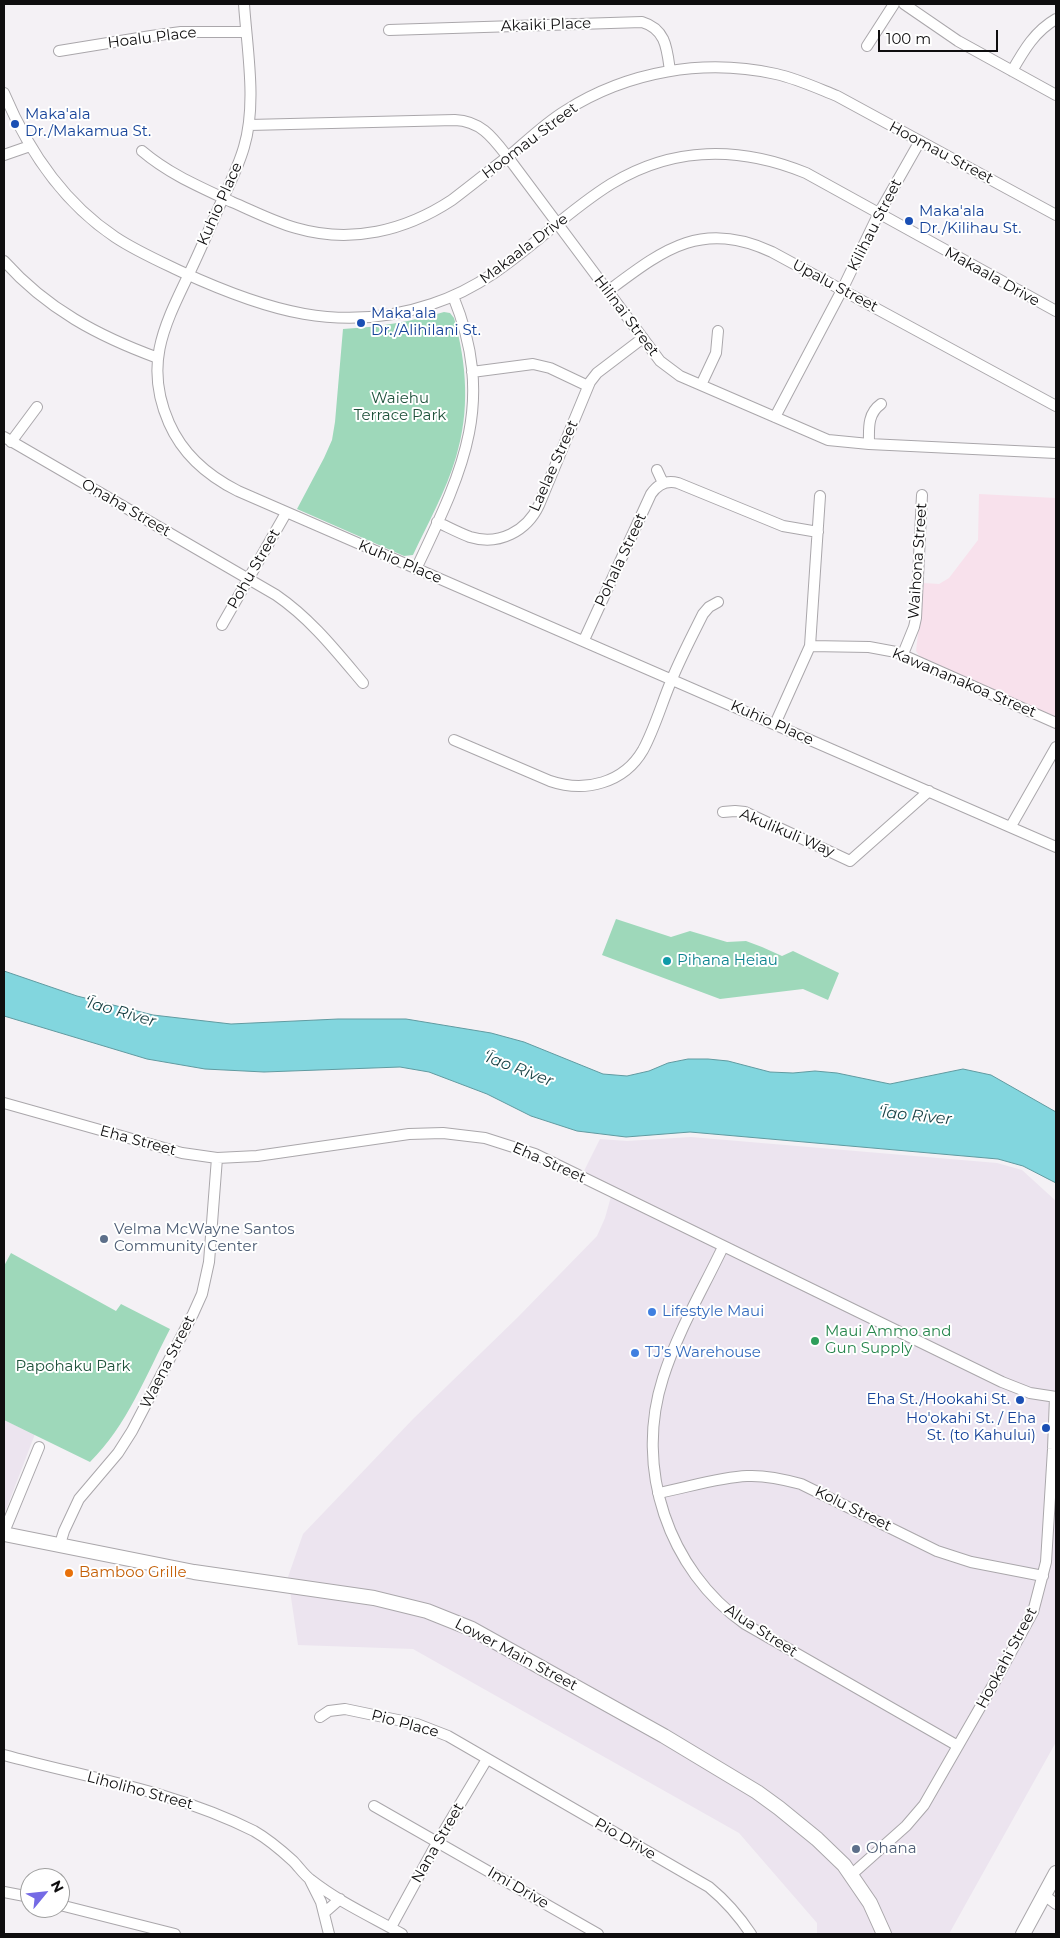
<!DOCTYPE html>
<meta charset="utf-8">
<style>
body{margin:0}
#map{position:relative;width:1060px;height:1938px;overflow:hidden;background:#f4f1f5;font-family:Montserrat,sans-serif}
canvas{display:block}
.frame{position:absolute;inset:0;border:5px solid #0f0e0f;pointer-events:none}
.north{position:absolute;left:20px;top:1868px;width:50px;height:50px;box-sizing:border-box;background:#fff;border:1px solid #9f9f9f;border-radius:50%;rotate:62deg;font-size:14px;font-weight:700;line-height:20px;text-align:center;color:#0f0e0f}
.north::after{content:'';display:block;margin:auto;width:18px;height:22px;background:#746ae5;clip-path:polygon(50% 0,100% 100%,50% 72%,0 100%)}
.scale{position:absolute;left:878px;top:30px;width:120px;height:22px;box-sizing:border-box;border:2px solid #0f0e0f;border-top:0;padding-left:6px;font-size:15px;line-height:18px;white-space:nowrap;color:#0f0e0f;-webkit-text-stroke:4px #fff;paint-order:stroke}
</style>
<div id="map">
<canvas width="1060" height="1938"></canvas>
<div class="frame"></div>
<div class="north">N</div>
<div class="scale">100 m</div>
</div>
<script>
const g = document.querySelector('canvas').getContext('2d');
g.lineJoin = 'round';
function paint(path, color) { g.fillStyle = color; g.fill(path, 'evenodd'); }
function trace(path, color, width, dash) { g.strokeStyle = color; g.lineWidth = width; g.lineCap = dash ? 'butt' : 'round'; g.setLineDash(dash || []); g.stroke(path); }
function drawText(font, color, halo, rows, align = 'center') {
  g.font = font + ' Montserrat,sans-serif'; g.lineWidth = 4; g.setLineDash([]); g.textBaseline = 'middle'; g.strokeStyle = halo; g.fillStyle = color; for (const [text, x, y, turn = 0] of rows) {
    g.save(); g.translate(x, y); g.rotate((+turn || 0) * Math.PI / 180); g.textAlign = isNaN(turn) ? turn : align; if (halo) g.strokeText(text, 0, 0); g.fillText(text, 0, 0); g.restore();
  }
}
const built = new Path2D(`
 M 691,1137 L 997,1163 L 1022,1170 L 1056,1201 L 1056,1742 L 949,1934 L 817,1934 L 817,1923 L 739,1833 L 413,1649 L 298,1645 L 288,1577 L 303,1534 L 413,1419 L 518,1317 L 597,1236 L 605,1218 L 612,1193 L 581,1177 L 600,1139 L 627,1141 Z
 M 4,1420 L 35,1434 L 4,1515 Z`);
const education = new Path2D(`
 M 979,494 L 1056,498 L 1056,717 L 920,657 L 916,651 L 924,583 L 939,584 L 949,578 L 978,540 Z`);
const green = new Path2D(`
 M 444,312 L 450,313 L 454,318 C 467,364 470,411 456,457 C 446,491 428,523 413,555 L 404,556 L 297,509 L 324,458 L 332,440 L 335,422 L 343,329 C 378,327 410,322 444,312 Z
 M 616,919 L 671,937 L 690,931 L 727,942 L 746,941 L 762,947 L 782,956 L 793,951 L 839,973 L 828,1000 L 803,989 L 720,999 L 602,955 Z
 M 11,1253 L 116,1311 L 121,1304 L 170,1329 C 146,1375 127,1426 90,1462 L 4,1420 L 4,1266 Z`);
const water = new Path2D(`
 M 4,971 L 77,996 L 153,1015 L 231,1024 L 338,1019 L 406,1019 L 491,1033 L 524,1042 L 603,1074 L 627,1076 L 649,1071 L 668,1063 L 688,1059 L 708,1059 L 728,1061 L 770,1072 L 793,1073 L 815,1071 L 837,1073 L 890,1084 L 963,1069 L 991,1075 L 1056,1112 L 1056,1183 L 1023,1166 L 998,1159 L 690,1132 L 626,1137 L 577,1131 L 531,1116 L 487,1094 L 429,1072 L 400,1067 L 264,1072 L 205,1069 L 147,1059 L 4,1016 Z`);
const street = new Path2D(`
 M 244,4 C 247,49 257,104 244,147 C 238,168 228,187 219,207 C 209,230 199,253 188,276 C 163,328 144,366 169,423 C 183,455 208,476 238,491 L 1056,847
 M 904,4 L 958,41 L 1056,95
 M 389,30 L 642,22 C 666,29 667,49 670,71
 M 867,46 L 894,4
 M 59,51 L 151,36 L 181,32 L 246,32
 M 1012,71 C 1024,50 1035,31 1056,19
 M 4,93 C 28,150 63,202 115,237 C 136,251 159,261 182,272 C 265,310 341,335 432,304 C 506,280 548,223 611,184 C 673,146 740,146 806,173 L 1056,311
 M 249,125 L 455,120 C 481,121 493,138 507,156 L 660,361 L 680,376 L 828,440 L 869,444 L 1056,453
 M 142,151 C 169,174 200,187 232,202 C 253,211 274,222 296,228 C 351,244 405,231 452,200 C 473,184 494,167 515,151 C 531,137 547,122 565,111 C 628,71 704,58 776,74 C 798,79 817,88 837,96 L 1056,215
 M 4,155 L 30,146
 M 4,261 C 47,309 98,336 158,358
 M 608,291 C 663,250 701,219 772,252 L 1056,406
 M 472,372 L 533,364 L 550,368 L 588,386
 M 701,385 L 716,353 L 718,331
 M 775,417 L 842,290 L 878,215 L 920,141
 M 4,437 L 276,595 C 311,619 336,651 363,683
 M 11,442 L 37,407
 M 869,444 C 869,429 867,414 881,404
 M 657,470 L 663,483
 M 437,522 C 448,527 459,533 470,537 C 499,546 527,531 539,505 L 590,382 L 597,373 L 643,338
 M 416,569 C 462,472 497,404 453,296
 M 222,625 L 286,513
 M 584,640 L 651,494 C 658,484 667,480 678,483 L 783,526 L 818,532
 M 810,646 L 869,647 L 896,652 L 1056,723
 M 903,654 L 914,627 L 916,618 L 922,495
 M 775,724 L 810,646 L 820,496
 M 454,740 L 550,781 C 585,793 624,783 643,750 C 655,728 662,702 672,679 C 681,657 692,636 703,614 L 709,607 L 718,602
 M 723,812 L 735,811 L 745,812 L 850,861 L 929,791
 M 1011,826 L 1056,747
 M 4,1103 L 182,1153 L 217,1158 L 257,1156 L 409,1134 L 443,1133 L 485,1138 L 535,1154 L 1002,1382 L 1030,1393 L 1056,1397
 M 723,1247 C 703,1289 677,1333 663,1378 C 634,1468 668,1570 745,1624 L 958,1746
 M 658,1493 C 685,1488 720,1477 747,1476 C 766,1475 783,1479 801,1484 L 937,1551 L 971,1562 L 1043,1576
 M 4,1532 L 39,1447
 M 60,1544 L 64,1531 L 79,1499 L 118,1453 L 132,1431 L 193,1314 L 202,1294 L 209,1262 L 217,1158
 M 320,1717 L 329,1711 L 345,1709 L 417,1724 L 448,1736 L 709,1887 C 726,1901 739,1916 751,1934
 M 4,1755 C 88,1778 175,1791 254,1831 C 268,1839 281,1850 293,1861 C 299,1867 304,1875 311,1880 C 339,1902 372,1917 402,1934
 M 374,1806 L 598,1934
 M 851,1875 L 906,1826 L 924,1805 L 997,1678 L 1033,1612 L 1046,1562 L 1053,1449 L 1055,1397
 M 310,1880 L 321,1902 L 329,1934
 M 4,1892 L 30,1897
 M 1044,1895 L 1056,1904
 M 60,1905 L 175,1934
 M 324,1913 L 340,1899
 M 391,1927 L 438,1841 L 487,1759`);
const secondary = new Path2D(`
 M 4,1534 L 194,1572 L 374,1598 L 427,1611 L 472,1629 L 664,1736 L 757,1792 L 779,1808 L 817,1839 L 844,1865 L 870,1903 L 884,1934
 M 1023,1934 L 1056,1873`);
const markers = [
 [15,124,5,"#1a4fb4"],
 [909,221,5,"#1a4fb4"],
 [361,323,5,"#1a4fb4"],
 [667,961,5,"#0f9aa8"],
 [104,1239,5,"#5c6f8a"],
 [652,1312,5,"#3f7fe0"],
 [815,1341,5,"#2e9e5b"],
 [635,1353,5,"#3f7fe0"],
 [1020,1400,5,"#1a4fb4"],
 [1046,1428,5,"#1a4fb4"],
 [69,1573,5,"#e8710a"],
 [856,1849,5,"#5c6f8a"]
];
const streetNames = [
 ["Akaiki Place",546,25,-2],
 ["Hoalu Place",152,38,-7],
 ["Hoomau Street",530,141,-37],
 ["Hoomau Street",941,153,28],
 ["Kuhio Place",220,204,-66],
 ["Kilihau Street",875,225,-63],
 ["Makaala Drive",524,249,-37],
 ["Makaala Drive",992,277,29],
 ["Upalu Street",835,286,28],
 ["Hilinai Street",626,316,53],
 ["Laelae Street",554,466,-66],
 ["Onaha Street",126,508,30],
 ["Pohala Street",621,560,-65],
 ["Waihona Street",918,561,-86],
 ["Kuhio Place",400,562,23],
 ["Pohu Street",254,569,-60],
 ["Kawananakoa Street",964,683,23],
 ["Kuhio Place",772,723,24],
 ["Akulikuli Way",787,833,23],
 ["Eha Street",138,1141,15],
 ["Eha Street",549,1163,24],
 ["Waena Street",168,1362,-63],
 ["Kolu Street",853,1509,26],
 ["Alua Street",761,1631,33],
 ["Lower Main Street",516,1655,28],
 ["Hookahi Street",1007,1658,-62],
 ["Pio Place",405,1724,15],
 ["Liholiho Street",140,1791,15],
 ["Pio Drive",625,1839,30],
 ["Nana Street",438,1843,-60],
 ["Imi Drive",518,1888,30]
];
const transitNames = [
 ["Maka'ala",25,115],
 ["Dr./Makamua St.",25,132],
 ["Maka'ala",919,212],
 ["Dr./Kilihau St.",919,229],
 ["Maka'ala",371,314],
 ["Dr./Alihilani St.",371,331],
 ["Eha St./Hookahi St.",1010,1400,"right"],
 ["Ho'okahi St. / Eha",1036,1419,"right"],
 ["St. (to Kahului)",1036,1436,"right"]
];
const parkNames = [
 ["Waiehu",400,399],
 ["Terrace Park",400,416],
 ["Papohaku Park",73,1367]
];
const cultureNames = [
 ["Pihana Heiau",677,961]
];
const serviceNames = [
 ["Velma McWayne Santos",114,1230],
 ["Community Center",114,1247],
 ["Ohana",866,1849]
];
const shopNames = [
 ["Lifestyle Maui",662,1312],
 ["TJ’s Warehouse",645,1353]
];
const leisureNames = [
 ["Maui Ammo and",825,1332],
 ["Gun Supply",825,1349]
];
const foodNames = [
 ["Bamboo Grille",79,1573]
];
const waterNames = [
 ["ʻĪao River",120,1012,16],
 ["ʻĪao River",518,1069,21],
 ["ʻĪao River",915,1116,6]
];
paint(built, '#ece4ef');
paint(education, '#f8e1ec');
paint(green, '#9ed8ba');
paint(water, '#82d6de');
trace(water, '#609aa0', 1);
trace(street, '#aaa7ab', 12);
trace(secondary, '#aaa7ab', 16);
trace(street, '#fff', 10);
trace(secondary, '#fff', 14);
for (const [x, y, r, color] of markers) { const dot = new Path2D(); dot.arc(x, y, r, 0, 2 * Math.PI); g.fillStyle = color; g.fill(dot); trace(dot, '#fff', 2); }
drawText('15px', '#0f0e0f', '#fff', streetNames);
drawText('15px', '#164399', '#fff', transitNames, 'left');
drawText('15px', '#1f523b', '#fff', parkNames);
drawText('15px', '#0d838f', '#fff', cultureNames, 'left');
drawText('15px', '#4e5e75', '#fff', serviceNames, 'left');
drawText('15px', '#366cbe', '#fff', shopNames, 'left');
drawText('15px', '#27864d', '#fff', leisureNames, 'left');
drawText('15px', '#c56008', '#fff', foodNames, 'left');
drawText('italic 16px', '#163f42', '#fff', waterNames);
</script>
